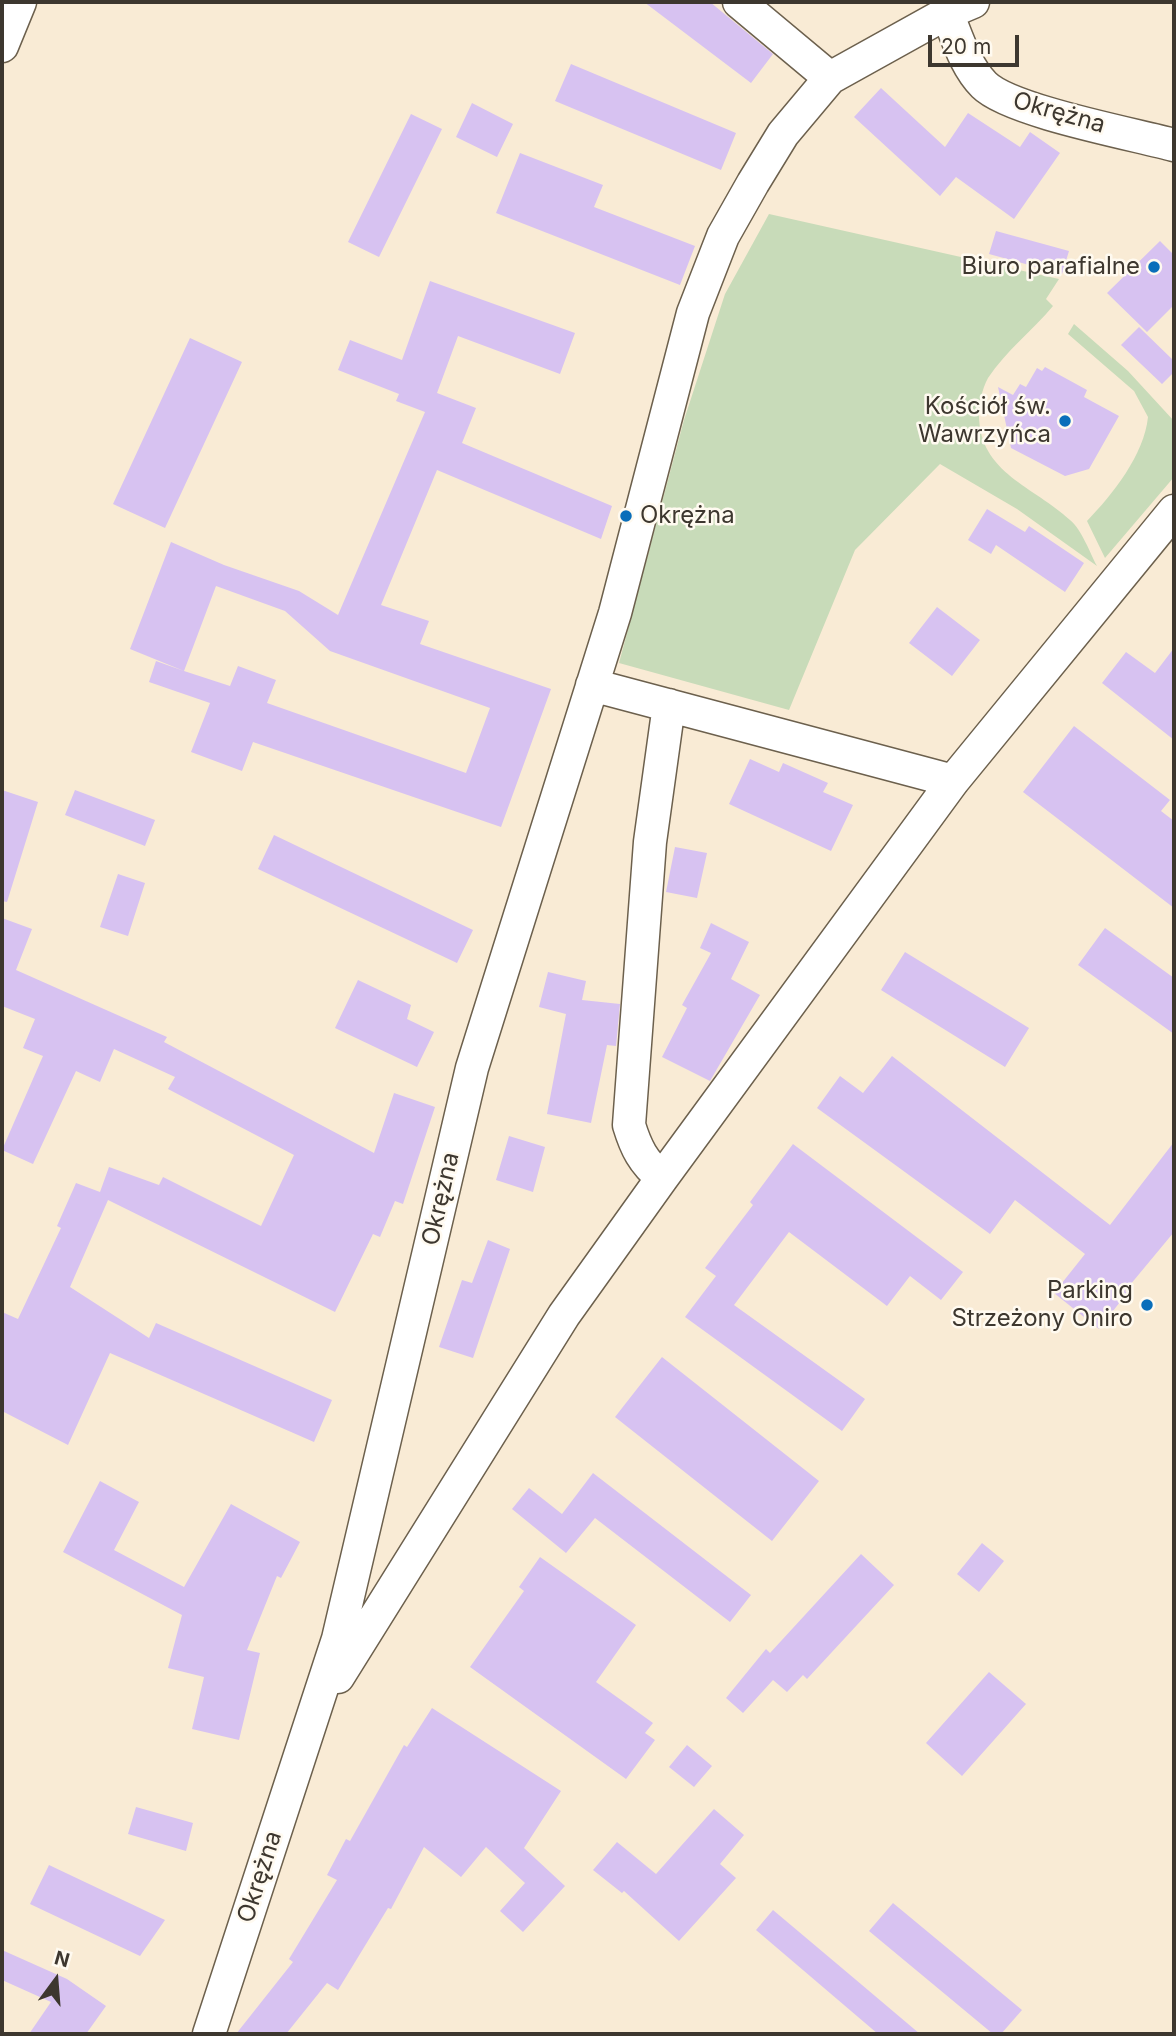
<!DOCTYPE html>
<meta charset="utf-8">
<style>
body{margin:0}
#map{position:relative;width:1176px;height:2036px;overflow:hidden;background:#f9ebd5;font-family:Inter,sans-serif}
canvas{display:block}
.frame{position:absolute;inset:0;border:4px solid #3d372f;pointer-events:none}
.north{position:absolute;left:21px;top:1945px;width:70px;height:70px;-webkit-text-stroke:5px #fffaf0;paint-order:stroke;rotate:16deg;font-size:19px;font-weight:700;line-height:28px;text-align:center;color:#3d372f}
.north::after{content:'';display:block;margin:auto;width:24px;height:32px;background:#3d372f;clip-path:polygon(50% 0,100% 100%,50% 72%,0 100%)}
.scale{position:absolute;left:928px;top:35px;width:91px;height:32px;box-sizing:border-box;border:4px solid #3d372f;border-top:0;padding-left:9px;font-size:21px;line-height:24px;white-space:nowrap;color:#3d372f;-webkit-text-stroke:5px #fffaf0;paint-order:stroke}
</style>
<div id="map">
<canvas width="1176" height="2036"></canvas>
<div class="frame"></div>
<div class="north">N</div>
<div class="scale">20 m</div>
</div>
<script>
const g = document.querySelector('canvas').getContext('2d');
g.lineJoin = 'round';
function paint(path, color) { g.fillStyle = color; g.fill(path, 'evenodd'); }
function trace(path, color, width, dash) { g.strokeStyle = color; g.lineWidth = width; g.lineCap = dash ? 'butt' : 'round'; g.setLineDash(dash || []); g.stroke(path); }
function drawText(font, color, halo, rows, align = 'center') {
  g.font = font + ' Inter,sans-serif'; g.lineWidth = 5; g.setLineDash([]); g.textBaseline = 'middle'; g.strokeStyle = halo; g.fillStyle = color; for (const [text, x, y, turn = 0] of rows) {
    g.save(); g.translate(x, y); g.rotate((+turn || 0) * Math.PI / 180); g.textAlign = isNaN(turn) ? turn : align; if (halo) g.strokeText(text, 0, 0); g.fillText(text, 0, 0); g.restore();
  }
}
const green = new Path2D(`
 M 769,214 L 1059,279 L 1046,299 L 1053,306 C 1033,330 1005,352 988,378 C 982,389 979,403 979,415 C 979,473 1035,487 1070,520 C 1082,530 1090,553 1097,566 L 1017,509 L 940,464 L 855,550 L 789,710 L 619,663 L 684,420 L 725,294 Z
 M 1074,324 L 1128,371 L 1174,421 L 1174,477 L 1105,558 L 1087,521 C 1113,494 1144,455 1148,417 L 1134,391 L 1068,334 Z`);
const building = new Path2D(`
 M 644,2 L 710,2 L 773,54 L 751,83 Z
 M 571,64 L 736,133 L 721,170 L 555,101 Z
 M 881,88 L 945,147 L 968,113 L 1020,147 L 1030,132 L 1060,153 L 1014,219 L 956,177 L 940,196 L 854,117 Z
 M 472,103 L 513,124 L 497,157 L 456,137 Z
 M 411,114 L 442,129 L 379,257 L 348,242 Z
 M 520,153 L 603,185 L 594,207 L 695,246 L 680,285 L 496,213 Z
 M 996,231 L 1069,251 L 1062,274 L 989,254 Z
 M 1160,241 L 1174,255 L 1174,305 L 1147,332 L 1107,293 Z
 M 430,281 L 575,333 L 560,374 L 458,336 L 437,393 L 476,408 L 462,443 L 612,506 L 601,539 L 437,470 L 381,605 L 429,621 L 420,644 L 551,689 L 501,827 L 253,742 L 242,771 L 191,752 L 210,703 L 149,682 L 156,661 L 184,671 L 130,649 L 171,542 L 224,565 L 299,591 L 338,615 L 425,412 L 396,401 L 399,394 L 338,370 L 350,340 L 402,360 ZM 216,586 L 285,611 L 330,651 L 490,708 L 466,773 L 267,703 L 276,680 L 238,666 L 230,686 L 184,671 Z
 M 1139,327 L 1174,361 L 1174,372 L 1162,384 L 1121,345 Z
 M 190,338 L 242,362 L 165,528 L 113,504 Z
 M 1045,367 L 1087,390 L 1084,397 L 1119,416 L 1089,469 L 1065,476 L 1011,448 L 998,387 L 1013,395 L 1020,384 L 1026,387 L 1037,368 L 1042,371 Z
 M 987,509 L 1025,532 L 1029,526 L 1084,563 L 1065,592 L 996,545 L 991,554 L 968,540 Z
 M 937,607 L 980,640 L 952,676 L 909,643 Z
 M 1174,648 L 1174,740 L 1102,683 L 1126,652 L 1155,673 Z
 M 1074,726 L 1170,800 L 1161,811 L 1174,821 L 1174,908 L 1023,792 Z
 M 750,759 L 779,772 L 783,763 L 828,783 L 823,792 L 853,805 L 831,851 L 729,804 Z
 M 2,790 L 38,802 L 7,902 L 2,901 Z
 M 75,790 L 155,820 L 145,846 L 65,815 Z
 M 274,835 L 473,930 L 457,963 L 258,869 Z
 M 675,847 L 707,853 L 697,898 L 666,892 Z
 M 118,874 L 145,883 L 128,936 L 100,927 Z
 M 2,918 L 32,929 L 16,970 L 167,1037 L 164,1042 L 374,1153 L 394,1093 L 435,1107 L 403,1204 L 395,1201 L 380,1237 L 373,1234 L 335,1312 L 108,1200 L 70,1287 L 149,1338 L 156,1323 L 332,1400 L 314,1442 L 110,1353 L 68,1445 L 2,1411 L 2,1312 L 18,1319 L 61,1228 L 57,1226 L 76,1183 L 100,1192 L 109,1167 L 159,1185 L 163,1177 L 261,1226 L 294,1155 L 168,1089 L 175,1077 L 114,1049 L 100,1082 L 76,1071 L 33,1164 L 2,1150 L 43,1056 L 23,1048 L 35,1019 L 2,1006 Z
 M 711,923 L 749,942 L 731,979 L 760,995 L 710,1081 L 662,1057 L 687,1008 L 682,1005 L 711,953 L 700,948 Z
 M 1105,928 L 1174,978 L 1174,1034 L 1078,965 Z
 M 905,952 L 1029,1028 L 1005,1067 L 881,990 Z
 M 548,972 L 586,981 L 582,1000 L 620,1004 L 616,1046 L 607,1045 L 591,1123 L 547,1114 L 566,1014 L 539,1007 Z
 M 358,980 L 411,1005 L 407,1019 L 434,1032 L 417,1067 L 335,1028 Z
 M 892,1056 L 1110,1225 L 1174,1142 L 1174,1232 L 1125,1291 L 1127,1293 L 1099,1329 L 1054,1293 L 1085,1254 L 1015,1200 L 990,1234 L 817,1108 L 840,1076 L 863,1093 Z
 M 509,1136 L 545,1147 L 533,1192 L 496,1180 Z
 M 793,1144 L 963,1272 L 941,1300 L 910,1276 L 887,1306 L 789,1232 L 734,1305 L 865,1399 L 842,1431 L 685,1317 L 716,1276 L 705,1268 L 753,1205 L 750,1202 Z
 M 488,1240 L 510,1249 L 473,1358 L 439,1347 L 462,1280 L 472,1283 Z
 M 662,1357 L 819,1481 L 772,1541 L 615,1417 Z
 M 593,1473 L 751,1595 L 730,1622 L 595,1518 L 566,1553 L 512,1509 L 529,1488 L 562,1514 Z
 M 100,1481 L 139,1502 L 114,1550 L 184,1587 L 231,1504 L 300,1542 L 281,1578 L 277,1576 L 247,1650 L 260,1653 L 239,1740 L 192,1729 L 204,1677 L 168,1668 L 182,1615 L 63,1552 Z
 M 982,1543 L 1004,1561 L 979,1592 L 957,1574 Z
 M 861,1554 L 894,1585 L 807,1679 L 803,1675 L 787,1692 L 773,1680 L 743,1713 L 726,1698 L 766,1649 L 770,1653 Z
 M 540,1557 L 636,1625 L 596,1682 L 653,1723 L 645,1733 L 655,1740 L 626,1779 L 470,1667 L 524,1591 L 519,1587 Z
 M 989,1672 L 1026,1704 L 962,1776 L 926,1743 Z
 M 432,1708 L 561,1791 L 524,1848 L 565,1886 L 523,1932 L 500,1911 L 525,1883 L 486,1847 L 461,1877 L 424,1847 L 391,1909 L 388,1908 L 338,1990 L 327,1983 L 286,2034 L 236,2034 L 293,1962 L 289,1959 L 337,1880 L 327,1875 L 346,1839 L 350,1841 L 404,1745 L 407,1747 Z
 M 687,1745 L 712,1766 L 694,1787 L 669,1767 Z
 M 136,1807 L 193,1823 L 186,1851 L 128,1834 Z
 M 714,1809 L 744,1835 L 720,1864 L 736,1878 L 679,1941 L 624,1891 L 622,1893 L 593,1870 L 617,1842 L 656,1874 Z
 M 49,1865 L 165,1920 L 140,1956 L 30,1904 Z
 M 893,1903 L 1022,2010 L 1001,2034 L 993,2034 L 869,1931 Z
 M 773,1910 L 849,1974 L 920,2034 L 878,2034 L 756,1930 Z
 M 2,1950 L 67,1979 L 106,2006 L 86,2034 L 29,2034 L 51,2002 L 2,1980 Z`);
const minor = new Path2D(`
 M 739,2 L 830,78
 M 947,13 C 957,37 965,66 984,85 C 1010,111 1133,134 1174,145
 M 2,46 L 20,2
 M 592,685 L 953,781
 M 662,1178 C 643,1162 636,1148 629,1125 L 650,842 L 669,705
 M 338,1677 L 564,1315 L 662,1178 L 953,781 L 1174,511
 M 209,2034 L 338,1639 L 472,1068 L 615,613 L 693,313 L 723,236 L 753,183 L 783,134 L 830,78 L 947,13 L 973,2`);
const markers = [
 [1154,267,7,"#0a6eba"],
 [1065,421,7,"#0a6eba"],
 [626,516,7,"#0a6eba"],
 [1147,1305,7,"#0a6eba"]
];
const streetNames = [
 ["Okrężna",1059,113,16],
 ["Okrężna",441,1199,-77],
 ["Okrężna",260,1877,-72]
];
const poiNames = [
 ["Biuro parafialne",1140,267],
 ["Kościół św.",1051,407],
 ["Wawrzyńca",1051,435],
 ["Okrężna",640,516,"left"],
 ["Parking",1133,1291],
 ["Strzeżony Oniro",1133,1319]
];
paint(green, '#c8dbb9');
paint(building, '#d7c2f1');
trace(minor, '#6c604d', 35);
trace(minor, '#fff', 32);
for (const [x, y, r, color] of markers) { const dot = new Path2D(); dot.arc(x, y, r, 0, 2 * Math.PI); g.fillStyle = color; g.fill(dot); trace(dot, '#fffaf0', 2.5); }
drawText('24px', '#3d372f', '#fffaf0', streetNames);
drawText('24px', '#3d372f', '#fffaf0', poiNames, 'right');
</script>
